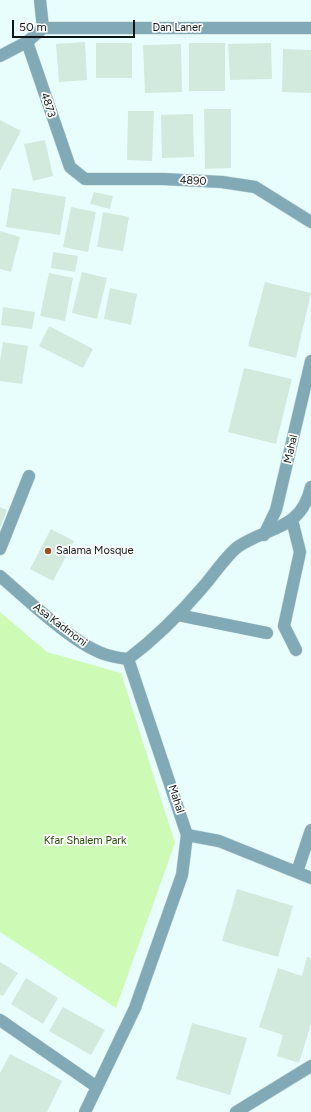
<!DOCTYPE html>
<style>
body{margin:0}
#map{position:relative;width:311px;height:1112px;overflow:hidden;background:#e8fefd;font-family:Figtree,sans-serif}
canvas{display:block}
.scale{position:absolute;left:12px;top:20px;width:123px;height:18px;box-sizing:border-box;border:2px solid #0c1615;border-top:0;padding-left:5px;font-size:12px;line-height:14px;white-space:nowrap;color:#0c1615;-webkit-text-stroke:3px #fff;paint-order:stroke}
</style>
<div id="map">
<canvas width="311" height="1112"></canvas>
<div class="scale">50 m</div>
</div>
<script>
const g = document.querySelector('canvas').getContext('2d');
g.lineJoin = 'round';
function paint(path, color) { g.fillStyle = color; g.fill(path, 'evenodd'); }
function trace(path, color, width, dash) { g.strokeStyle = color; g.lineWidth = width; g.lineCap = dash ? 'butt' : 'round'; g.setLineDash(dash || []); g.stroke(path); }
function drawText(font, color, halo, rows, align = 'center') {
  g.font = font + ' Figtree,sans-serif'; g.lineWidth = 3.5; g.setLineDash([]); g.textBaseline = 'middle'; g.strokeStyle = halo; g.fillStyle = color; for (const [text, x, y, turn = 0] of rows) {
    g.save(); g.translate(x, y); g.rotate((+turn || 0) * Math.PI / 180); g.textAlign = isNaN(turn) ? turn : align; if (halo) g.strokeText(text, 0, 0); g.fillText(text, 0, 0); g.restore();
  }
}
const green = new Path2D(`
 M 0,612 L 47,652 L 121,673 L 175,843 L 116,1008 L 0,932 Z`);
const building = new Path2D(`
 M 85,42 L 87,80 L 59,82 L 56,44 Z
 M 96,43 L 132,43 L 132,78 L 96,78 Z
 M 189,43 L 225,43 L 225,91 L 189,91 Z
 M 271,43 L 272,79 L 230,80 L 228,44 Z
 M 181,44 L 182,92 L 145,93 L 143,45 Z
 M 283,49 L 311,50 L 311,93 L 282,92 Z
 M 204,109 L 231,109 L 231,168 L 205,169 Z
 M 128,111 L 154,111 L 152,161 L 127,160 Z
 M 193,114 L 194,157 L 162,158 L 161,115 Z
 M 0,120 L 21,131 L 0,171 Z
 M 45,140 L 53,176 L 33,181 L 24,144 Z
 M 12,188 L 66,197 L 60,235 L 6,227 Z
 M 94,192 L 113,196 L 110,209 L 90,204 Z
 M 71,207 L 96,212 L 88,252 L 63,247 Z
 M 103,212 L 129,217 L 123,251 L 97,247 Z
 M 0,231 L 20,237 L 11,272 L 0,269 Z
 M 53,252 L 78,256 L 75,272 L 51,268 Z
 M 82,272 L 107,278 L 97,319 L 72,313 Z
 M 49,273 L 73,278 L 65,321 L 40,316 Z
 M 265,282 L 311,293 L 296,358 L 248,346 Z
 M 110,288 L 137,294 L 131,325 L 104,319 Z
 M 3,307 L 35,312 L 32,329 L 1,325 Z
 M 49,326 L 93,349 L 83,368 L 39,346 Z
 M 3,342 L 28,346 L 22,384 L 0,381 L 0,361 Z
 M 244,368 L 292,379 L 276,444 L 228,432 Z
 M 0,507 L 7,510 L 0,528 Z
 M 51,529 L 74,541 L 53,581 L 30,569 Z
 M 237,889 L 293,906 L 278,957 L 222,941 Z
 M 307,957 L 311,958 L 311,1024 L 299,1063 L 277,1056 L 283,1035 L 259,1027 L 278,968 L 302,976 Z
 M 0,962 L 18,973 L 3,996 L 0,995 Z
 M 26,978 L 58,998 L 43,1024 L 11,1004 Z
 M 63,1007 L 105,1030 L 91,1055 L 49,1031 Z
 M 192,1023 L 247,1038 L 230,1095 L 176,1079 Z
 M 10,1054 L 62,1081 L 47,1112 L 0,1112 L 0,1073 Z`);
const minor = new Path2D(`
 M 40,0 L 43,28
 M 43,28 L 311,28
 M 27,42 L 70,167 L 85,179 L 163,179 L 222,182 L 255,187 L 311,222
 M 0,56 L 27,42 L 43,28
 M 292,520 L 300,552 L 284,626 L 296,650
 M 264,535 L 276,510 L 311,361
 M 0,549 L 29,476
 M 0,576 C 27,599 72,643 104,654 C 112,657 120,658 128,659
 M 178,615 L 267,633
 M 187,835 L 219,841 L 311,878
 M 297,872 L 311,830
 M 0,1020 L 97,1087
 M 85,1112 L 135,1008 L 182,875 L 187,835 L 128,659 C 156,638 180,614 203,587 C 212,577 229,552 239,546 C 270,526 301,530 311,487
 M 236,1112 L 311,1066`);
const markers = [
 [48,551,4,"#975226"]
];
const streetNames = [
 ["Dan Laner",177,28],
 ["4873",48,105,72],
 ["4890",193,181,3],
 ["Mahal",291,449,-77],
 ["Asa Kadmoni",60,625,37],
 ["Mahal",176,799,72]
];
const poiNames = [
 ["Salama Mosque",56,551]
];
const parkNames = [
 ["Kfar Shalem Park",85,841]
];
paint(green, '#cdfbb6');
paint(building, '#d2e9de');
trace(minor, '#c5d9d8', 13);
trace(minor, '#82a9b6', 12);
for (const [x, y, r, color] of markers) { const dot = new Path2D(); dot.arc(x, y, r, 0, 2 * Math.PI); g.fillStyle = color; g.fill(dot); trace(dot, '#fff', 1.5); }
drawText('11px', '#0c1615', '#fff', streetNames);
drawText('11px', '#0c1615', '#fff', poiNames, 'left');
drawText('11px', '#224a01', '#fff', parkNames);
</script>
